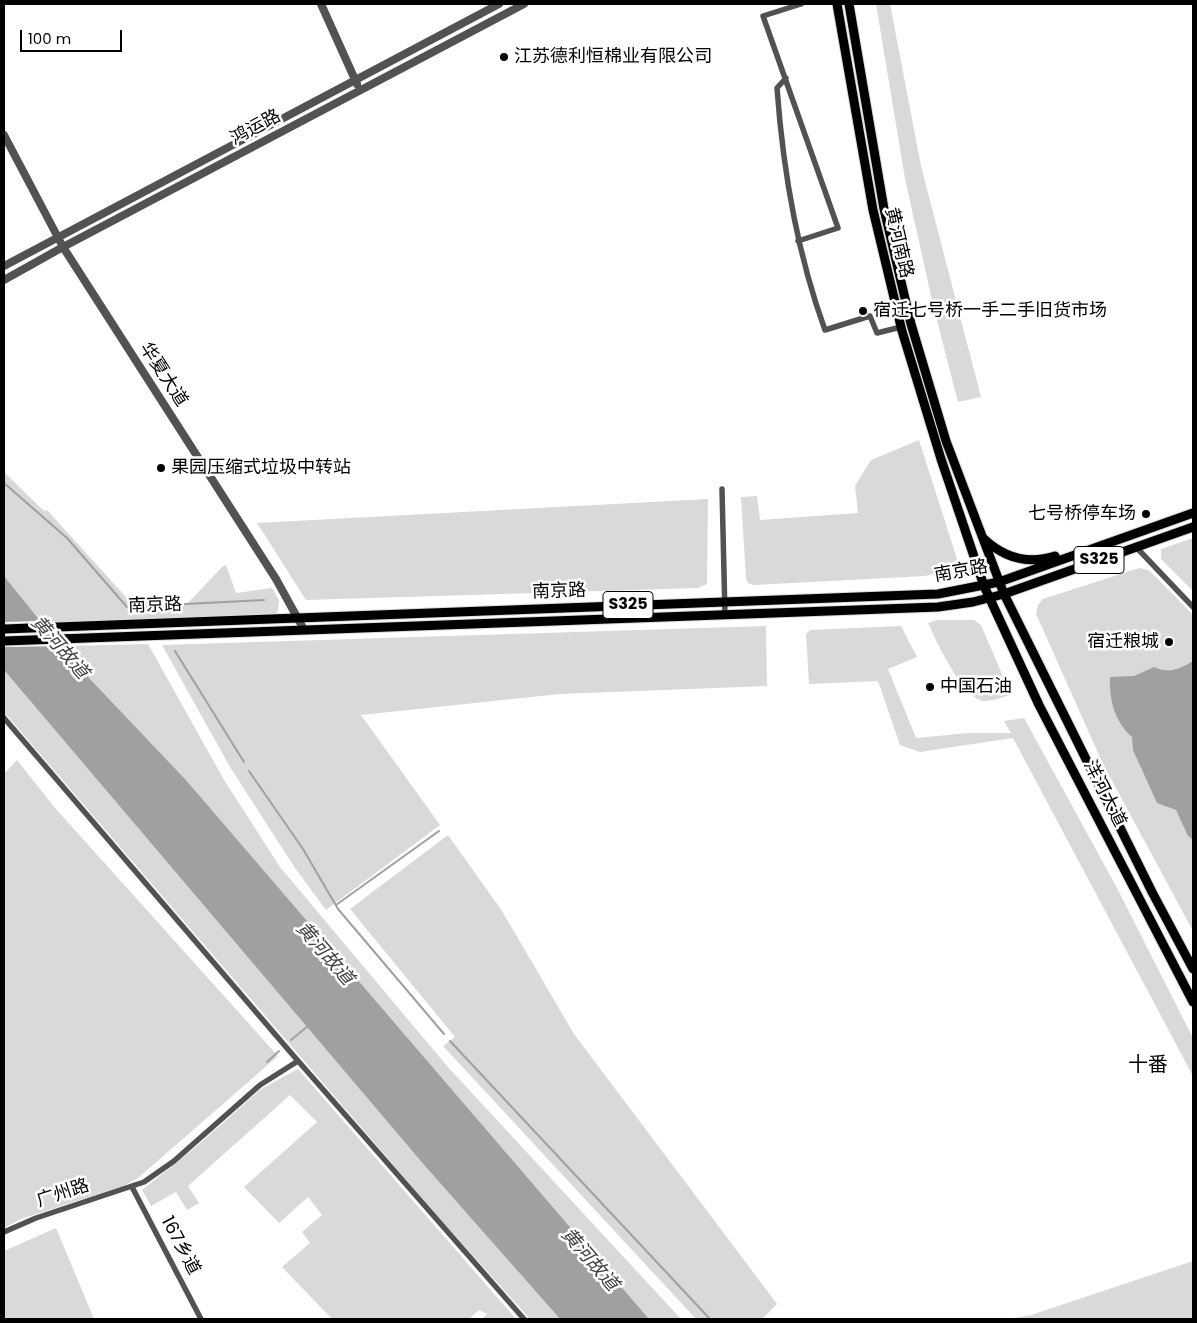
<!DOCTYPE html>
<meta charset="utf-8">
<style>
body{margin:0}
#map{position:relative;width:1197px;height:1323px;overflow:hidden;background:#fff;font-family:Poppins,sans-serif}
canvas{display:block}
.frame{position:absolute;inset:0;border:5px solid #000;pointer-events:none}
.scale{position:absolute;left:20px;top:30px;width:102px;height:22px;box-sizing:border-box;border:2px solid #000;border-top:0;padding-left:6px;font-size:15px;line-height:18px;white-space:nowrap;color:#000;-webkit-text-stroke:4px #fff;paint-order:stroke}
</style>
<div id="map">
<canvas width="1197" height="1323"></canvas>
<div class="frame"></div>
<div class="scale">100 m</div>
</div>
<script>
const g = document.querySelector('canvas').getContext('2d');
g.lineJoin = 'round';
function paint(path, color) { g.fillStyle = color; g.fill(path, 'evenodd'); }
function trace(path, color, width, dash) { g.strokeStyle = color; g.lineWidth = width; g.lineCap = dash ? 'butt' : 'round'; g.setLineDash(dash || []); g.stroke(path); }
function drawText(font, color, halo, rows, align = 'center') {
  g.font = font + ' Poppins,"Noto Sans SC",sans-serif'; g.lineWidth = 5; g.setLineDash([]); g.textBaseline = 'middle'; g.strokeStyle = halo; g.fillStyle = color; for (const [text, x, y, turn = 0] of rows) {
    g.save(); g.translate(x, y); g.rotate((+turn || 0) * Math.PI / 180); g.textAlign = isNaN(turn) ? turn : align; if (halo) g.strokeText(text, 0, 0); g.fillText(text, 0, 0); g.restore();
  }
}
const green = new Path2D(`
 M 876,4 L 890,4 L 921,166 L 981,397 L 958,402 L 934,309 L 905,179 Z
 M 919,440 L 957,559 C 947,569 939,573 925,576 L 754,585 L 748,583 L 746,578 L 741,497 L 757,496 L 760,520 L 858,513 L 855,486 L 871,460 Z
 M 4,472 L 44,511 L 47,510 L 126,597 L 187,604 L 223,566 L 226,565 L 236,593 L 272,588 L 279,600 L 278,611 L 274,615 L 43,624 L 4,576 Z
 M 708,499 L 707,584 L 698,588 L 306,600 L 257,523 Z
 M 1193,538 L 1193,591 L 1161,559 L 1161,549 Z
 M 1139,568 L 1149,570 L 1193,615 L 1193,931 L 1103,764 L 1036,614 L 1038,605 L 1043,599 Z
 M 937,620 L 974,620 L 981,625 L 1011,695 C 1003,697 992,701 984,701 C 963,699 936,641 928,623 Z
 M 766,626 L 767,686 L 560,694 L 361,715 L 440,825 L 326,910 L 295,868 L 230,767 L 162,645 Z
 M 901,626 L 917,657 L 888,669 L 916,738 L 968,733 L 1011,733 L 1004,721 L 1024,718 L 1117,888 L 1193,1038 L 1193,1076 L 1013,738 L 920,752 L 900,745 L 878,681 L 809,684 L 806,634 L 810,630 Z
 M 148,644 L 224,780 L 280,867 L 447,1066 L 681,1319 L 649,1319 L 186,780 L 72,660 L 67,646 Z
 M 4,670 L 425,1166 L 560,1319 L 530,1319 L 440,1219 L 4,712 Z
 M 17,760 L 55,808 L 278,1056 L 138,1178 L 123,1186 L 21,1219 L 4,1228 L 4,774 Z
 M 448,835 L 502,911 L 574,1034 L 777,1304 L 762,1319 L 696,1319 L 443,1046 L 455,1037 L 350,909 Z
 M 298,1069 L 516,1319 L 482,1319 L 487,1314 L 479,1310 L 469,1319 L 332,1319 L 282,1267 L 310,1243 L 302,1232 L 322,1215 L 308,1197 L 279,1223 L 244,1187 L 317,1122 L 290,1095 L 188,1186 L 199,1203 L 187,1210 L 176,1192 L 151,1206 L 142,1190 L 197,1146 L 261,1089 Z
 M 56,1228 L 94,1319 L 4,1319 L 4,1251 Z
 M 1193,1261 L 1193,1319 L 1009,1319 L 1031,1315 Z`);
const water = new Path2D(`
 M 4,576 L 72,660 L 186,780 L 649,1319 L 560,1319 L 425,1166 L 4,670 Z
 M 1193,661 L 1193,840 L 1188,836 L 1176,810 L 1157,803 L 1133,750 L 1132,737 C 1114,721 1109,698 1110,677 L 1134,676 L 1154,667 C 1169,674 1180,669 1193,661 Z`);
const pier = new Path2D(`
 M 43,621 L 64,646 L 4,647 L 4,622 Z`);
const stream = new Path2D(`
 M 4,483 L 67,538 L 127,607 L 264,600
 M 175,651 L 244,762
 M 249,771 L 303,849 L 338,909 L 444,1034
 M 336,905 L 439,831
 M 291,1040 L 308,1026
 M 450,1041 L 710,1319
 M 267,1062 L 279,1051`);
const minor = new Path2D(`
 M 786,78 L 777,88 C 783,170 797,253 825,330 L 870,316 L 877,333 L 901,327
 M 798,241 L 838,228 L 763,16 L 801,4
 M 722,489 L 725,615
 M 1136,547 L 1193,607
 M 4,718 L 292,1054 L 524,1319
 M 132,1187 L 201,1319
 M 4,1232 L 36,1218 L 144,1182 L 174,1161 L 260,1085 L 298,1061`);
const tertiary = new Path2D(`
 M 321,4 L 357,84
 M 4,135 L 63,247 L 276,579 L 303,628
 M 4,266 L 499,4
 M 4,280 L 63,247 L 524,4`);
const primary = new Path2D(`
 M 837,4 L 873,210 L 902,331 L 941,459 L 984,586 L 1039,705 L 1193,1002
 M 849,4 L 884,209 L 911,324 L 946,441 L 1004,594 L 1152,892 L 1193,969
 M 983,538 C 1004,558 1027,565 1055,556
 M 4,629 L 938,594 L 999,582 L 1193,513
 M 4,641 L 938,607 L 973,602 L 1004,594 L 1193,527`);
const markers = [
 [504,57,5,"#000"],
 [863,311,5,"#000"],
 [161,468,5,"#000"],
 [1146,514,5,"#000"],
 [1169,642,5,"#000"],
 [930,687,5,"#000"]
];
const shields = [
 [1099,560,50],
 [628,605,50]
];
const shieldNames = [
 ["S325",1099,560],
 ["S325",628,605]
];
const poiNames = [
 ["江苏德利恒棉业有限公司",514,57],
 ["宿迁七号桥一手二手旧货市场",873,311],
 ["果园压缩式垃圾中转站",171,468],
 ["七号桥停车场",1136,514,"right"],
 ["宿迁粮城",1159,642,"right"],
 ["中国石油",940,687]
];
const streetNames = [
 ["鸿运路",256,128,-28],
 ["黄河南路",898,243,77],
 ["华夏大道",163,375,57],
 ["南京路",961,572,-10],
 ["南京路",559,592,-2],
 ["南京路",155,606,-2],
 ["洋河大道",1104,794,63],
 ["广州路",63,1194,-18],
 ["167乡道",180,1246,62]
];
const waterNames = [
 ["黄河故道",59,648,49],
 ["黄河故道",324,954,49],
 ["黄河故道",589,1260,49]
];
const quarterNames = [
 ["十番",1148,1066]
];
paint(green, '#d9d9d9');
paint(water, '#a0a0a0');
paint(pier, '#fff');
trace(stream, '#a0a0a0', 2);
trace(primary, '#dbdbdb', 11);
trace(minor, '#525252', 5.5);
trace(tertiary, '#525252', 8);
trace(primary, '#000', 9);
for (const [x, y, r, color] of markers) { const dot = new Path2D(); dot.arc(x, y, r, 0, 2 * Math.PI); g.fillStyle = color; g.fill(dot); trace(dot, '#fff', 2); }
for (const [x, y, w] of shields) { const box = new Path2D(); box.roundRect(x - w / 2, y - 13.5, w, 27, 4); g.fillStyle = '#fff'; g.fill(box); trace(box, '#000', 1); }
drawText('bold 16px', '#000', null, shieldNames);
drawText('18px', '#000', '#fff', poiNames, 'left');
drawText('18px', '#000', '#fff', streetNames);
drawText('italic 19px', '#414141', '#fff', waterNames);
drawText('20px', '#000', '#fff', quarterNames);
</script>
